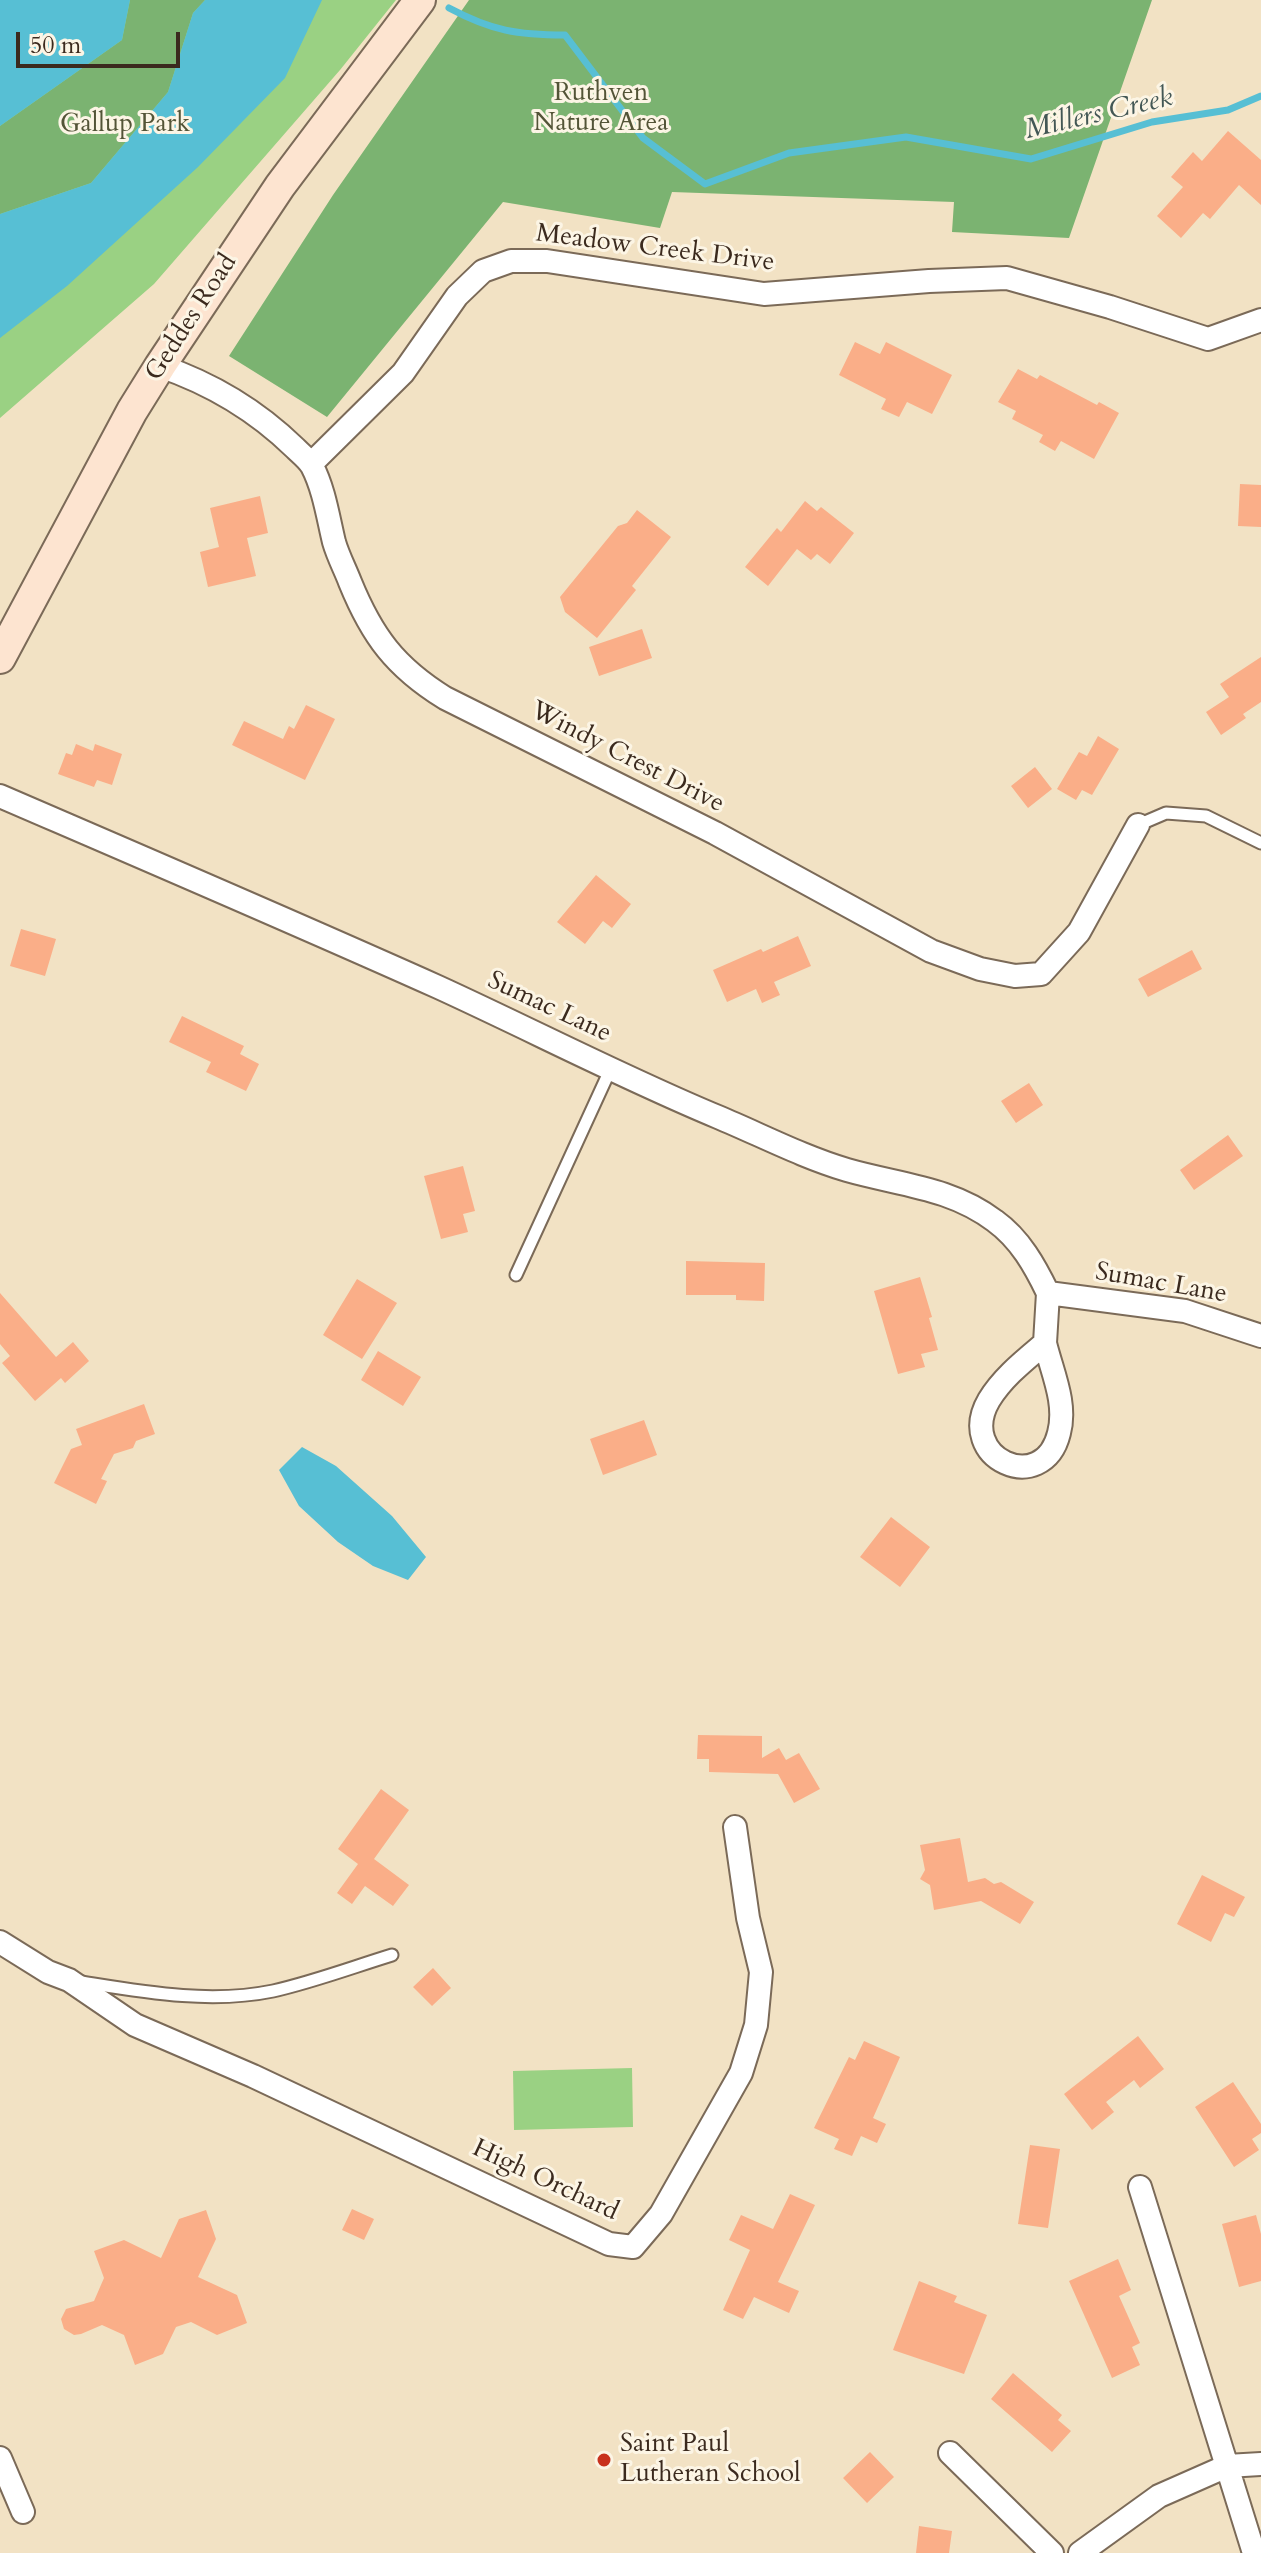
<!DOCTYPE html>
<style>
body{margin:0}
#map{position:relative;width:1261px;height:2553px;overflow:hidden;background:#f2e2c4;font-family:Cardo,serif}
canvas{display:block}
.scale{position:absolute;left:16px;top:32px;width:164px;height:36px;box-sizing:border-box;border:4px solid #3b2a1e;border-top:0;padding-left:10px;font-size:24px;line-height:28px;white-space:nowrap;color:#3b2a1e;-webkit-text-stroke:6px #fcf5e5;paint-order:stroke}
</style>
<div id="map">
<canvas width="1261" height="2553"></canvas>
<div class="scale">50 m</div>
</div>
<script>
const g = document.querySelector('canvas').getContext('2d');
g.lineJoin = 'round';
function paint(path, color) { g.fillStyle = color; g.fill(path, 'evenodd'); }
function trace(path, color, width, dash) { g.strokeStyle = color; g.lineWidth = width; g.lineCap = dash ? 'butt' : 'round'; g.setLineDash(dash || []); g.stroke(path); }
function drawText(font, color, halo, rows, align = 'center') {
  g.font = font + ' Cardo,serif'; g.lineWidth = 6; g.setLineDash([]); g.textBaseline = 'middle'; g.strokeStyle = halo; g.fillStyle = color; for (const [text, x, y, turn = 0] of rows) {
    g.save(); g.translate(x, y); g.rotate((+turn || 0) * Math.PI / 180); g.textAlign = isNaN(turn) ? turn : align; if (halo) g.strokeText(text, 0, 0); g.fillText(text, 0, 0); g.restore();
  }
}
const green = new Path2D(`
 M 0,0 L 396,0 L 340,70 L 154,284 L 0,418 Z
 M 632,2068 L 633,2127 L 514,2130 L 513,2071 Z`);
const forest = new Path2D(`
 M 130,0 L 205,0 L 193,13 L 168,92 L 91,183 L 0,214 L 0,126 L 122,40 Z
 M 469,0 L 1152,0 L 1069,238 L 952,232 L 954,202 L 672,192 L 660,228 L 503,202 L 327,417 L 229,356 L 333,195 Z`);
const water = new Path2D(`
 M 0,0 L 130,0 L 122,40 L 0,126 Z
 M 205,0 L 322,0 L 285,78 L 198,167 L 67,286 L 0,338 L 0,214 L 91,183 L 168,92 L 193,13 Z
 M 302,1447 L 336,1466 L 392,1516 L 426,1557 L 408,1580 L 373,1566 L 338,1542 L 299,1506 L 279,1470 Z`);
const stream = new Path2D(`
 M 449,8 C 492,31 518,35 565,35 L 643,138 L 705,184 L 789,153 L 906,137 L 1031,159 L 1152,122 L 1228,110 L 1261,96`);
const building = new Path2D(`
 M 1228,131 L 1261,160 L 1261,205 L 1239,185 L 1210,219 L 1203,213 L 1181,238 L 1157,216 L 1183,187 L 1171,177 L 1193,152 L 1202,161 Z
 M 855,342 L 880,354 L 886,342 L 952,375 L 932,414 L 907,402 L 899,417 L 881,409 L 886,399 L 839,375 Z
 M 1018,369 L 1037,379 L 1040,375 L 1097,405 L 1099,402 L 1119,413 L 1094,459 L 1061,441 L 1055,451 L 1039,442 L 1043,435 L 1012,419 L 1016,411 L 998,402 Z
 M 1240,484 L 1261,485 L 1261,527 L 1238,526 Z
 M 260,496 L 268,533 L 247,538 L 256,576 L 208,587 L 200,552 L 219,547 L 210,508 Z
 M 805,501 L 817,511 L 821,507 L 854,533 L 830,564 L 817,554 L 811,560 L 797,549 L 768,586 L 745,567 L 777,528 L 781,532 Z
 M 637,510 L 671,537 L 632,586 L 636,590 L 597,638 L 565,612 L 560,597 L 618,526 L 627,523 Z
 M 642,629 L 652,658 L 599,676 L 589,647 Z
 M 1261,657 L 1261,702 L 1243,714 L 1246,718 L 1221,735 L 1206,712 L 1229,697 L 1220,684 Z
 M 306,705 L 335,719 L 305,780 L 232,745 L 244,721 L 283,739 L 289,726 L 294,729 Z
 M 1098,736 L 1119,749 L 1092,795 L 1082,790 L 1076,800 L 1057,789 L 1079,752 L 1087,756 Z
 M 76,744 L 93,751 L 95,744 L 122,754 L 112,785 L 97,780 L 94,787 L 58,774 L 66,753 L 72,755 Z
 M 1035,767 L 1052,789 L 1028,808 L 1011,786 Z
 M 596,875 L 631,904 L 612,928 L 603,921 L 585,944 L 557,922 Z
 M 21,929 L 56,939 L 45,976 L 10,966 Z
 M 798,936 L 811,966 L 774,982 L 780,995 L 762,1003 L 756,989 L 727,1002 L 713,970 L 761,949 L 763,952 Z
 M 1192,950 L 1202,969 L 1148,997 L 1138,979 Z
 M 182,1016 L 244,1046 L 240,1054 L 259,1064 L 246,1091 L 206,1072 L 211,1062 L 169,1042 Z
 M 1029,1083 L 1043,1105 L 1016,1123 L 1001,1101 Z
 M 1228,1135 L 1243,1156 L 1194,1190 L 1180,1170 Z
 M 463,1166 L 475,1211 L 463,1214 L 468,1232 L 441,1239 L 424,1176 Z
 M 686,1261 L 765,1263 L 764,1301 L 736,1300 L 736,1295 L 686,1295 Z
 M 920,1277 L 932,1317 L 929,1318 L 938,1350 L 921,1354 L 925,1367 L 898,1374 L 874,1291 Z
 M 357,1279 L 397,1303 L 362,1359 L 323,1335 Z
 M 0,1293 L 56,1357 L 73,1342 L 89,1361 L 65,1383 L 61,1378 L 35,1401 L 2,1363 L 10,1356 L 0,1344 Z
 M 378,1351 L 421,1377 L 403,1406 L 361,1380 Z
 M 144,1404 L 155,1434 L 136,1441 L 133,1448 L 114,1454 L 101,1479 L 107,1481 L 96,1504 L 54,1483 L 71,1449 L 82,1445 L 76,1429 Z
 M 644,1420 L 657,1455 L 603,1475 L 590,1439 Z
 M 891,1517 L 930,1547 L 900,1587 L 860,1557 Z
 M 698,1735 L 762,1736 L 762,1758 L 779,1748 L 786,1760 L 799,1753 L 820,1789 L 794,1803 L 778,1774 L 709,1772 L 709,1759 L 697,1759 Z
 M 381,1789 L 409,1810 L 374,1859 L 409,1885 L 393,1906 L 365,1886 L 352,1904 L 337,1893 L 358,1864 L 338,1849 Z
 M 960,1838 L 968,1882 L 985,1878 L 994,1884 L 1001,1882 L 1034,1902 L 1020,1924 L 981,1901 L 934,1910 L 930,1885 L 920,1879 L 925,1870 L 920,1845 Z
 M 1202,1875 L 1245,1897 L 1234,1917 L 1225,1913 L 1211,1942 L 1177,1924 Z
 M 433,1968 L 451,1988 L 432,2006 L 413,1987 Z
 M 1138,2036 L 1164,2069 L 1140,2088 L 1134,2080 L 1106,2102 L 1114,2112 L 1092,2130 L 1064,2094 Z
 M 864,2041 L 900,2057 L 873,2118 L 886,2124 L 877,2143 L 861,2136 L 852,2156 L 834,2149 L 839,2139 L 814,2128 L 849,2057 L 855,2060 Z
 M 1233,2082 L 1261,2124 L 1261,2133 L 1252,2139 L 1259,2150 L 1234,2167 L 1195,2107 Z
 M 1030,2145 L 1060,2149 L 1048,2228 L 1018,2224 Z
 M 790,2194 L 815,2205 L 778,2282 L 799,2291 L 789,2313 L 754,2297 L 743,2319 L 723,2310 L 750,2250 L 729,2240 L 741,2215 L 773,2229 Z
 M 352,2209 L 374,2219 L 364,2240 L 342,2230 Z
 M 206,2210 L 216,2239 L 198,2277 L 237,2295 L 247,2323 L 217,2335 L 191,2322 L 176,2327 L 163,2354 L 135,2365 L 124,2335 L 102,2325 L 81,2334 L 74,2335 L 64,2329 L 61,2319 L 66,2309 L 94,2301 L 104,2278 L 94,2251 L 124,2240 L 161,2258 L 179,2219 Z
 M 1256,2215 L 1261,2234 L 1261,2281 L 1239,2287 L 1222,2224 Z
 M 1118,2259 L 1131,2290 L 1119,2296 L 1140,2343 L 1132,2347 L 1140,2365 L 1112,2378 L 1069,2281 Z
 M 919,2281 L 957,2296 L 954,2302 L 987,2315 L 964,2374 L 893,2350 Z
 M 1013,2373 L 1062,2415 L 1058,2420 L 1071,2431 L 1052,2452 L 991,2399 Z
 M 870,2452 L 894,2477 L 867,2503 L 843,2478 Z
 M 919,2526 L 952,2531 L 949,2553 L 916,2553 Z`);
const service = new Path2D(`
 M 1138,825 L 1166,813 L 1206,816 L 1261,843
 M 516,1275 L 611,1068
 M 81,1982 C 144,1992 210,2004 273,1991 C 313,1982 353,1967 392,1955`);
const minor = new Path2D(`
 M 160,366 C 210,383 256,410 295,448 C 300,453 308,459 312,466 C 324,489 328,517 334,542 C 338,556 345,569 350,582 C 372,636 395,667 445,698 L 715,833 L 931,951 L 980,969 L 1015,976 L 1041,974 L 1079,932 L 1138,825
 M 311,464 L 403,373 L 457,296 L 483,271 L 511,261 L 547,261 L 764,294 L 929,281 L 1007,278 L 1110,307 L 1208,339 L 1261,320
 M 0,796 C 146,859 293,922 438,987 C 532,1030 624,1078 718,1117 C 761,1135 803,1157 847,1170 C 899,1185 950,1187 995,1221 C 1020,1239 1035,1266 1048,1293 L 1185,1311 L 1261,1336
 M 1045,1343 C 1052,1372 1067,1403 1059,1433 C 1043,1498 955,1458 989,1400 C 1003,1377 1025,1360 1045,1343 Z
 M 1045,1343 L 1048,1293
 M 0,1942 L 48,1972 L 69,1980 L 135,2025 L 253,2076 L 609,2244 L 633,2247 L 661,2214 L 741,2073 L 756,2025 L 761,1972 L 748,1918 L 735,1827
 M 1140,2187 L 1254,2553
 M 950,2453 L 1052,2553
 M 0,2458 L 23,2512
 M 1080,2553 L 1159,2496 L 1227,2466 L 1261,2464`);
const secondary = new Path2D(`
 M 0,658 L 132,411 L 160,366 L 280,186 L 420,0`);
const markers = [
 [604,2460,8,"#c8321e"]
];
const parkNames = [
 ["Ruthven",601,94],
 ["Nature Area",601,124],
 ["Gallup Park",125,125]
];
const streetNames = [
 ["Meadow Creek Drive",655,249,7],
 ["Geddes Road",192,318,-57],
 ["Windy Crest Drive",627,758,27],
 ["Sumac Lane",549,1008,25],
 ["Sumac Lane",1161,1284,10],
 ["High Orchard",545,2181,25]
];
const poiNames = [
 ["Saint Paul",620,2445],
 ["Lutheran School",620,2475]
];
const waterNames = [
 ["Millers Creek",1099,115,-13]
];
paint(green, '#9ad183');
paint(forest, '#7bb371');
paint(water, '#57bfd4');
trace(stream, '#57bfd4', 7);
paint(building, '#faae88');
trace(service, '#7b6a58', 15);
trace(minor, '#7b6a58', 26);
trace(secondary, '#7b6a58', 34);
trace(service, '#fff', 11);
trace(minor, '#fff', 22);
trace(secondary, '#fde4d0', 30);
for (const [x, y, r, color] of markers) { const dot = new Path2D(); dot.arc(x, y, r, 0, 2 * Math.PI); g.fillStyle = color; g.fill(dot); trace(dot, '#fcf5e5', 3); }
drawText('26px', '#535437', '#fcf5e5', parkNames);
drawText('26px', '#3b2a1e', '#fcf5e5', streetNames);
drawText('26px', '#3b2a1e', '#fcf5e5', poiNames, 'left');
drawText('italic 28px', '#435755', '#fcf5e5', waterNames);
</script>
